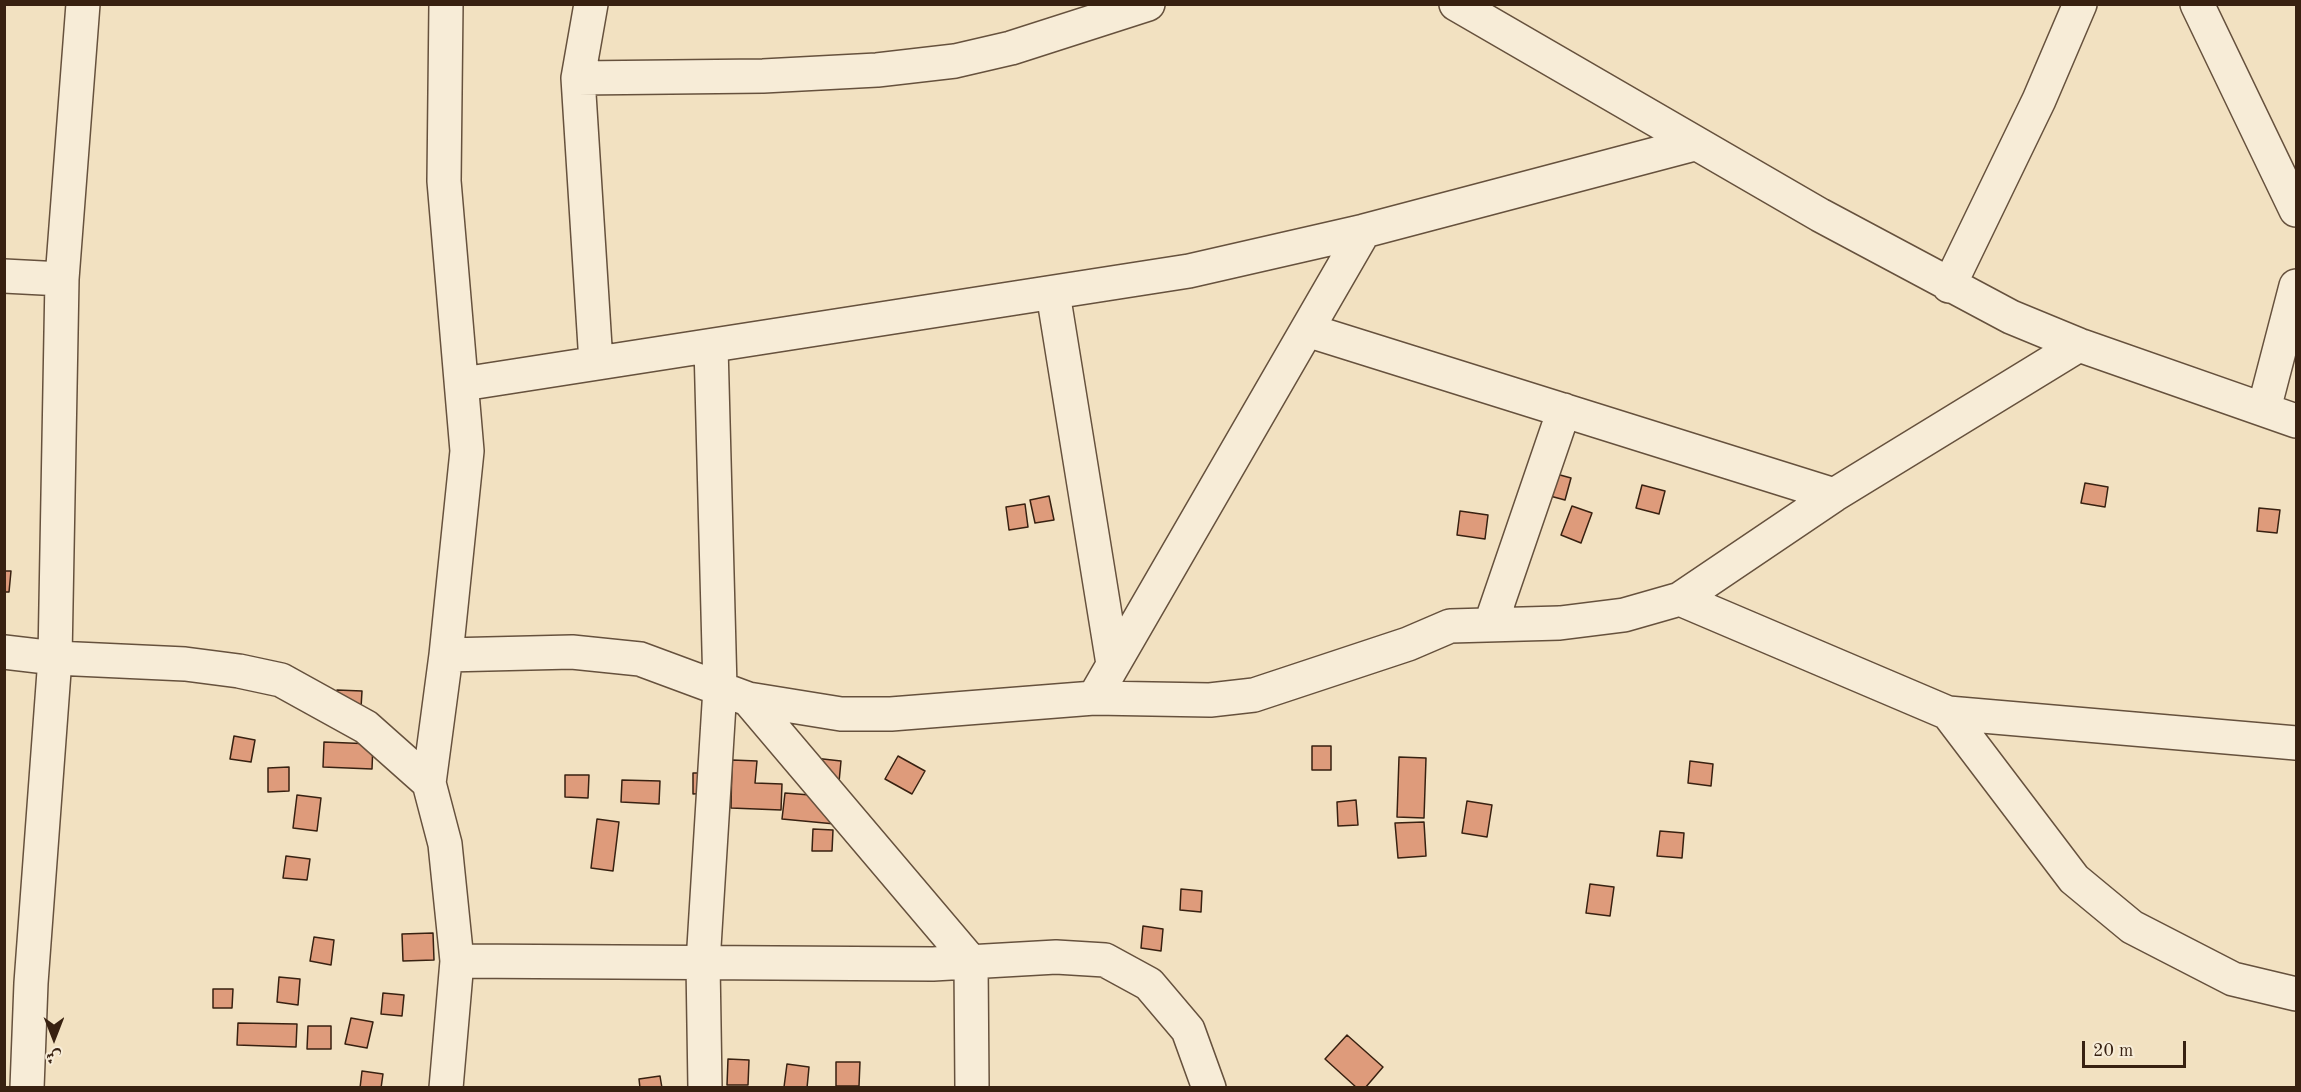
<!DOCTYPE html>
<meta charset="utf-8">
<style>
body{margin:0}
#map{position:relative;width:2301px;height:1092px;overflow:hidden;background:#f2e1c1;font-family:"Old Standard TT",Amiri,serif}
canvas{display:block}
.frame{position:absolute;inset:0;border:6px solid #382111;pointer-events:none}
.north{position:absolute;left:24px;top:1008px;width:60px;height:60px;-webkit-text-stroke:4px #f7ecd7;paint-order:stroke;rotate:180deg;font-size:16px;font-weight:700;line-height:24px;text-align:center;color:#382111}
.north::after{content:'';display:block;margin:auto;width:21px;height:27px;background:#382111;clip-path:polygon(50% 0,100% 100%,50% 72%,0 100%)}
.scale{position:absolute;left:2082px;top:1041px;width:104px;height:27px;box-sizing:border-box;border:3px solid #382111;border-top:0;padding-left:8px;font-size:18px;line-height:21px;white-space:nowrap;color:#382111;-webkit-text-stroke:4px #f7ecd7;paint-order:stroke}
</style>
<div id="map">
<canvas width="2301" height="1092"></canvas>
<div class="frame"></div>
<div class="north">ش</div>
<div class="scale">20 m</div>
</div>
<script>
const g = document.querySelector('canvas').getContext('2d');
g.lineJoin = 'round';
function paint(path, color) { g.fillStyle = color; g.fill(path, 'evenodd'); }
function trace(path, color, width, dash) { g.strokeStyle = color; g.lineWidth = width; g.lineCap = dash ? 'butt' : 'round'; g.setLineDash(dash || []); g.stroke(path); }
const building = new Path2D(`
 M 1542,470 L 1571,478 L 1565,500 L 1535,492 Z
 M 2085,483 L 2108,487 L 2105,507 L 2081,503 Z
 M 1642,485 L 1665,491 L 1659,514 L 1636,508 Z
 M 1049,496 L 1054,520 L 1035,523 L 1030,500 Z
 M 1025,504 L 1028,527 L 1009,530 L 1006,507 Z
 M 1572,506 L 1592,513 L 1581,543 L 1561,535 Z
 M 2259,508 L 2280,510 L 2277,533 L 2257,531 Z
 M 1460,511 L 1488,515 L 1485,539 L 1457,535 Z
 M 4,571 L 11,571 L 9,592 L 4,592 Z
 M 337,690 L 362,691 L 361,708 L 337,708 Z
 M 234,736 L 255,740 L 251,762 L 230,759 Z
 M 324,742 L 373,744 L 372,769 L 323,767 Z
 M 1312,746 L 1331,746 L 1331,770 L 1312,770 Z
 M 898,756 L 925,771 L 912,794 L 885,779 Z
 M 1399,757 L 1426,758 L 1424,818 L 1397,817 Z
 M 814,758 L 841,761 L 835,824 L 782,819 L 785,793 L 810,795 Z
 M 732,760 L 757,761 L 755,783 L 782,784 L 781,810 L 731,808 Z
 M 1690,761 L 1713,764 L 1711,786 L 1688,783 Z
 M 289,767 L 289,791 L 268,792 L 268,768 Z
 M 693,773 L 717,773 L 719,792 L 693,794 Z
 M 565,775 L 589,775 L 588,798 L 565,797 Z
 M 622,780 L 660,781 L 659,804 L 621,802 Z
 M 297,795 L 321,798 L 317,831 L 293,828 Z
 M 1356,800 L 1358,825 L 1338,826 L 1337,802 Z
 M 1467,801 L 1492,805 L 1487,837 L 1462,833 Z
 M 597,819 L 619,822 L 613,871 L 591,868 Z
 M 1424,822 L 1426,856 L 1398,858 L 1395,823 Z
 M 813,829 L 833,830 L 832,851 L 812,851 Z
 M 1660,831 L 1684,833 L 1682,858 L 1657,856 Z
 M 286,856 L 310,859 L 307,880 L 283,878 Z
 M 1590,884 L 1614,887 L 1610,916 L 1586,913 Z
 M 1181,889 L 1202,891 L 1201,912 L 1180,910 Z
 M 1143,926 L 1163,929 L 1161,951 L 1141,948 Z
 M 433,933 L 434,960 L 403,961 L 402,934 Z
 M 314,937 L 334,940 L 331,965 L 310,961 Z
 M 279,977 L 300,979 L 298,1005 L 277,1002 Z
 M 213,989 L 233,989 L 232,1008 L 213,1008 Z
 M 383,993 L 404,995 L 402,1016 L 381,1014 Z
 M 351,1018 L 373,1022 L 367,1048 L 345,1044 Z
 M 238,1023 L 297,1024 L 296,1047 L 237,1045 Z
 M 308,1026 L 331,1026 L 331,1049 L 307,1049 Z
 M 1347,1035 L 1383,1067 L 1365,1088 L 1357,1088 L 1325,1059 Z
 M 728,1059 L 749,1060 L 748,1085 L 727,1085 Z
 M 836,1062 L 860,1062 L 859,1086 L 836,1086 Z
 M 787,1064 L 809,1067 L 807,1088 L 784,1087 Z
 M 362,1071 L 383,1074 L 381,1088 L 360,1088 Z
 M 660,1076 L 662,1088 L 640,1088 L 639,1079 Z`);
const street = new Path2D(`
 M 446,4 L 444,181 L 467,451 L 446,655 L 429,783 L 445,844 L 457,961 L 446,1088
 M 591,4 L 578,78 L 596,363
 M 1456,4 L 1820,215 L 2011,317 L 2079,345 L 2296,421
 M 2197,4 L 2296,210
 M 578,78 L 763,76 L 877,70 L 955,61 L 1011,48 L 1148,4
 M 4,276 L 62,279
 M 1949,286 L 2039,100 L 2080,4
 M 1053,293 L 1113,664
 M 1307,330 L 1834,495
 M 463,384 L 1189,271 L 1364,231 L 1694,144
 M 2264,409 L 2296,286
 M 1680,599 L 1948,713 L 2296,743
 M 1491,623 L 1564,410
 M 4,652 L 55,658 L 185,664 L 239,671 L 281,680 L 366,727 L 429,783
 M 446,655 L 572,652 L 640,659 L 748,699 L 841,714 L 891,714 L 1094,698 L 1210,700 L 1254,695 L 1408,644 L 1450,626 L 1560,623 L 1624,615 L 1680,599 L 1834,495 L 2079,345
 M 1094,698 L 1364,231
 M 748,699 L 971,962 L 972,1088
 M 1948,713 L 2074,879 L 2132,927 L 2233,979 L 2296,994
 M 457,961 L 933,964 L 1056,957 L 1105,960 L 1149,984 L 1188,1030 L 1209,1088
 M 27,1088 L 31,983 L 55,658 L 62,279 L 83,4
 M 705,1088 L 703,963 L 720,688 L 711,346`);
paint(building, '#de9b7b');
trace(building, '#382111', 1.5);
trace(street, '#66513d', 36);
trace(street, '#f7ecd7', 33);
</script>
